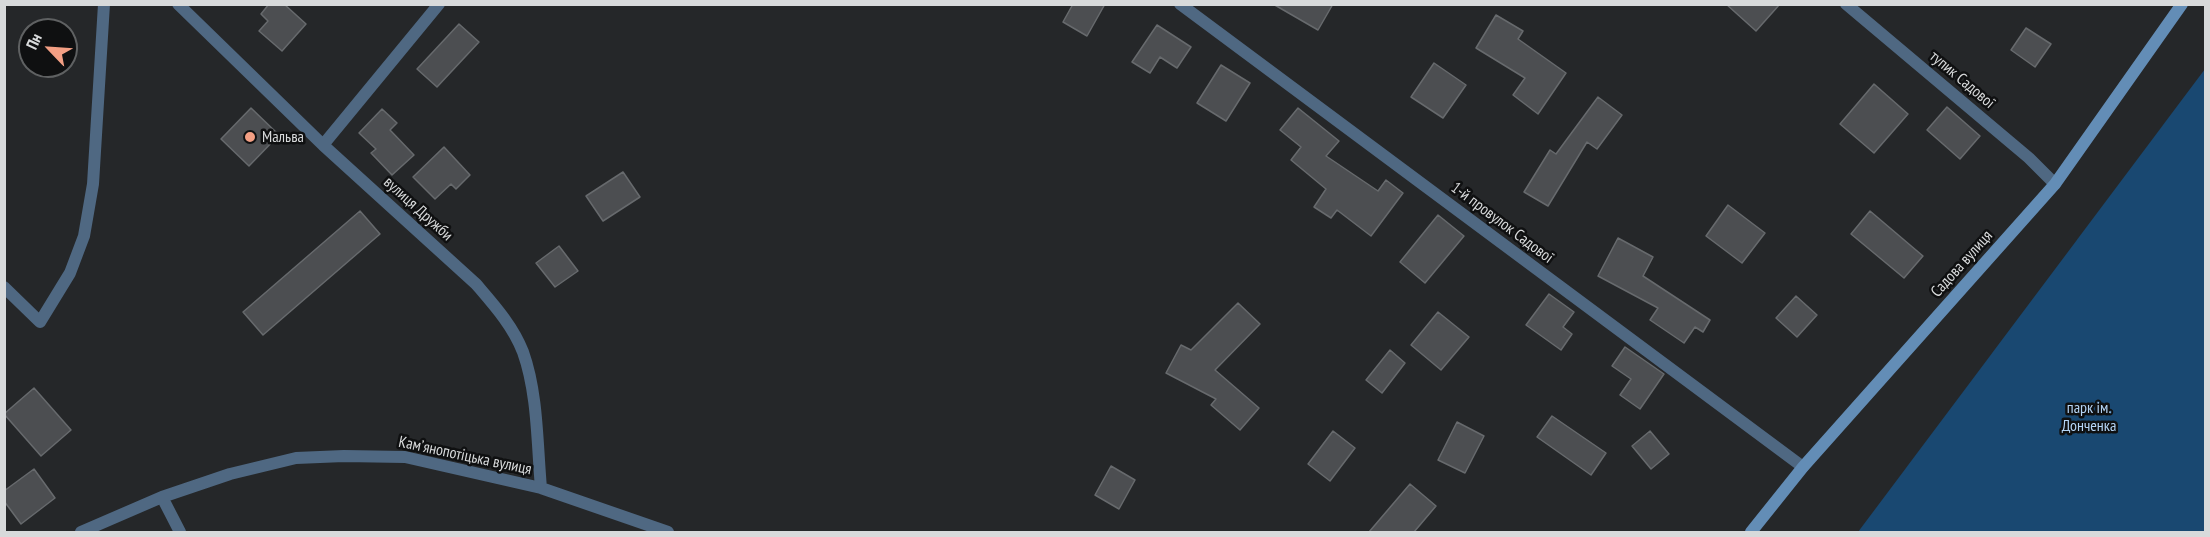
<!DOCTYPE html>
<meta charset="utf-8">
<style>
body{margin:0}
#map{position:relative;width:2210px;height:537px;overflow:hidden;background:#252729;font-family:"PT Sans Narrow",sans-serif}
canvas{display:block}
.frame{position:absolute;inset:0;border:6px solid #d8dadb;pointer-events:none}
.north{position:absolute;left:18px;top:18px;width:60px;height:60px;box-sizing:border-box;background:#0f1011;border:2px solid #5f6162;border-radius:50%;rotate:295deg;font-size:16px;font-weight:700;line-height:24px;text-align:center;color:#d8dadb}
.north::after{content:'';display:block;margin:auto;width:21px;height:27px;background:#f39f84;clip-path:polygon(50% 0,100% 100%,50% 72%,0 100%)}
</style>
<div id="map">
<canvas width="2210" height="537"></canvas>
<div class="frame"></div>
<div class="north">Пн</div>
</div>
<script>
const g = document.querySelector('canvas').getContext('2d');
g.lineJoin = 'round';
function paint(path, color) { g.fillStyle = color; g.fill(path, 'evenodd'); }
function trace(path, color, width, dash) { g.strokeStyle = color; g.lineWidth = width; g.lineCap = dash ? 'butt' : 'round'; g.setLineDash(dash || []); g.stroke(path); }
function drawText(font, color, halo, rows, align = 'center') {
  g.font = font + ' "PT Sans Narrow",sans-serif'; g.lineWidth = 5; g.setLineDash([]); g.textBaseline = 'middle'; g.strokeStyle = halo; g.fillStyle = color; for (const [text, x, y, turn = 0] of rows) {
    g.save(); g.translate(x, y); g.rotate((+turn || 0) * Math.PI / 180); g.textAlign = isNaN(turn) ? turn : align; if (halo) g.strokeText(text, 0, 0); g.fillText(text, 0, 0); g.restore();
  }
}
const green = new Path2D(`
 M 2205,69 L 2205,532 L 1858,532 Z`);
const building = new Path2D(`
 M 269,4 L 284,4 L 306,24 L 282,51 L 259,31 L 268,21 L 261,14 Z
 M 1073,4 L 1105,4 L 1087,36 L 1063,22 Z
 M 1273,4 L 1333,4 L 1318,30 Z
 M 1726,4 L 1780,4 L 1756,31 Z
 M 1496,15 L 1523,31 L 1518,39 L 1566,73 L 1538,114 L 1513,95 L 1525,78 L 1476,48 Z
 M 459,24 L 479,42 L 437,87 L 417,69 Z
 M 1157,25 L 1191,47 L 1177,68 L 1160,57 L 1150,73 L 1132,62 Z
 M 2026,28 L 2051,44 L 2035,67 L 2011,50 Z
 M 1434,63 L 1466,85 L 1443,118 L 1411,97 Z
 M 1221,65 L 1250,83 L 1226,121 L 1197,103 Z
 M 1874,84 L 1908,114 L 1874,153 L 1840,124 Z
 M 1598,97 L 1622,115 L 1597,149 L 1587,142 L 1548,206 L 1524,192 L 1550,150 L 1556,154 Z
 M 1947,107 L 1980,136 L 1960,159 L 1927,130 Z
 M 251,108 L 279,135 L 249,166 L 221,139 Z
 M 1298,108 L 1339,141 L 1326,156 L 1378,191 L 1386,180 L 1403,193 L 1371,236 L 1337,210 L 1331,218 L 1314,207 L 1326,189 L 1291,160 L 1301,147 L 1280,130 Z
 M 382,109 L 397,123 L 390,130 L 414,155 L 392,175 L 371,153 L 376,149 L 359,133 Z
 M 444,147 L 470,175 L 456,189 L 451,184 L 435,199 L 413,177 Z
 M 623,172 L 640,197 L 603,221 L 586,196 Z
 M 1728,205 L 1765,233 L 1742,263 L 1706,236 Z
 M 360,211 L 380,234 L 263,335 L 243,312 Z
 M 1870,211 L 1923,256 L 1904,278 L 1851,234 Z
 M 1438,215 L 1464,236 L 1425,283 L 1400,262 Z
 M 1618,238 L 1653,257 L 1643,276 L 1710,320 L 1703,332 L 1695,327 L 1684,343 L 1650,320 L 1658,308 L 1598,276 Z
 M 559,246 L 578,271 L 555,287 L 536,263 Z
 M 1549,294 L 1574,312 L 1563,327 L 1572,334 L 1561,350 L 1526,325 Z
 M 1796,296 L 1817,315 L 1797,337 L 1776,318 Z
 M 1238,303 L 1260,324 L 1215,370 L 1259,408 L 1240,430 L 1211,405 L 1216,399 L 1166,373 L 1181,345 L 1191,350 Z
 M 1438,312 L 1469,337 L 1441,370 L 1411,345 Z
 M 1625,347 L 1664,374 L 1640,409 L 1620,395 L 1631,379 L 1612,366 Z
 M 1390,350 L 1405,363 L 1382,393 L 1366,380 Z
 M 34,388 L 71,430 L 41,456 L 4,414 Z
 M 1552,416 L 1606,453 L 1591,475 L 1537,437 Z
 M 1457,422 L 1484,436 L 1465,473 L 1438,460 Z
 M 1333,431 L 1355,448 L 1330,481 L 1308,464 Z
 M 1650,431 L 1669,454 L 1651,469 L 1632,446 Z
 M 1111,466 L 1135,480 L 1119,509 L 1095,495 Z
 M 34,469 L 55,498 L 21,524 L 4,501 L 4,491 Z
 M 1410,484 L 1436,506 L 1414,532 L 1369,532 Z`);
const street = new Path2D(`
 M 178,4 L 323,145 L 476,284 C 494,305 513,326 523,352 C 538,394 537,444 541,488
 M 1180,4 L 1803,467
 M 1846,4 L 2029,158 L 2055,184
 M 323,145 L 439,4
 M 4,287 L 40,322 L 70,273 L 84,236 L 93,184 L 104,4
 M 162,497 L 180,532
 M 81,532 L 162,497 L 230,474 L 296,458 L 344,456 L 405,457 L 541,488 L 668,532`);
const secondary = new Path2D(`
 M 1751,532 L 1803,467 L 2055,184 L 2182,4`);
const markers = [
 [250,137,6,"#f39f84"]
];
const streetNames = [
 ["тупик Садової",1962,80,40],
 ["вулиця Дружби",418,209,42],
 ["1-й провулок Садової",1502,223,37],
 ["Садова вулиця",1962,264,-48],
 ["Камʼянопотіцька вулиця",465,456,12]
];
const poiNames = [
 ["Мальва",262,137]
];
const parkNames = [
 ["парк ім.",2089,408],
 ["Донченка",2089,426]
];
paint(green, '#194871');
paint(building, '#4c4e51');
trace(building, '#676a6d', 1.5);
trace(street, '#4f6882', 12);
trace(secondary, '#638db6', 12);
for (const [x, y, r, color] of markers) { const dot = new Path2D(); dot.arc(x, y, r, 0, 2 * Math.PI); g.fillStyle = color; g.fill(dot); trace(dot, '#0f1011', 2); }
drawText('16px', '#d8dadb', '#0f1011', streetNames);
drawText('16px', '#d8dadb', '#0f1011', poiNames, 'left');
drawText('16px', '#b5d5f6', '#0f1011', parkNames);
</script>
